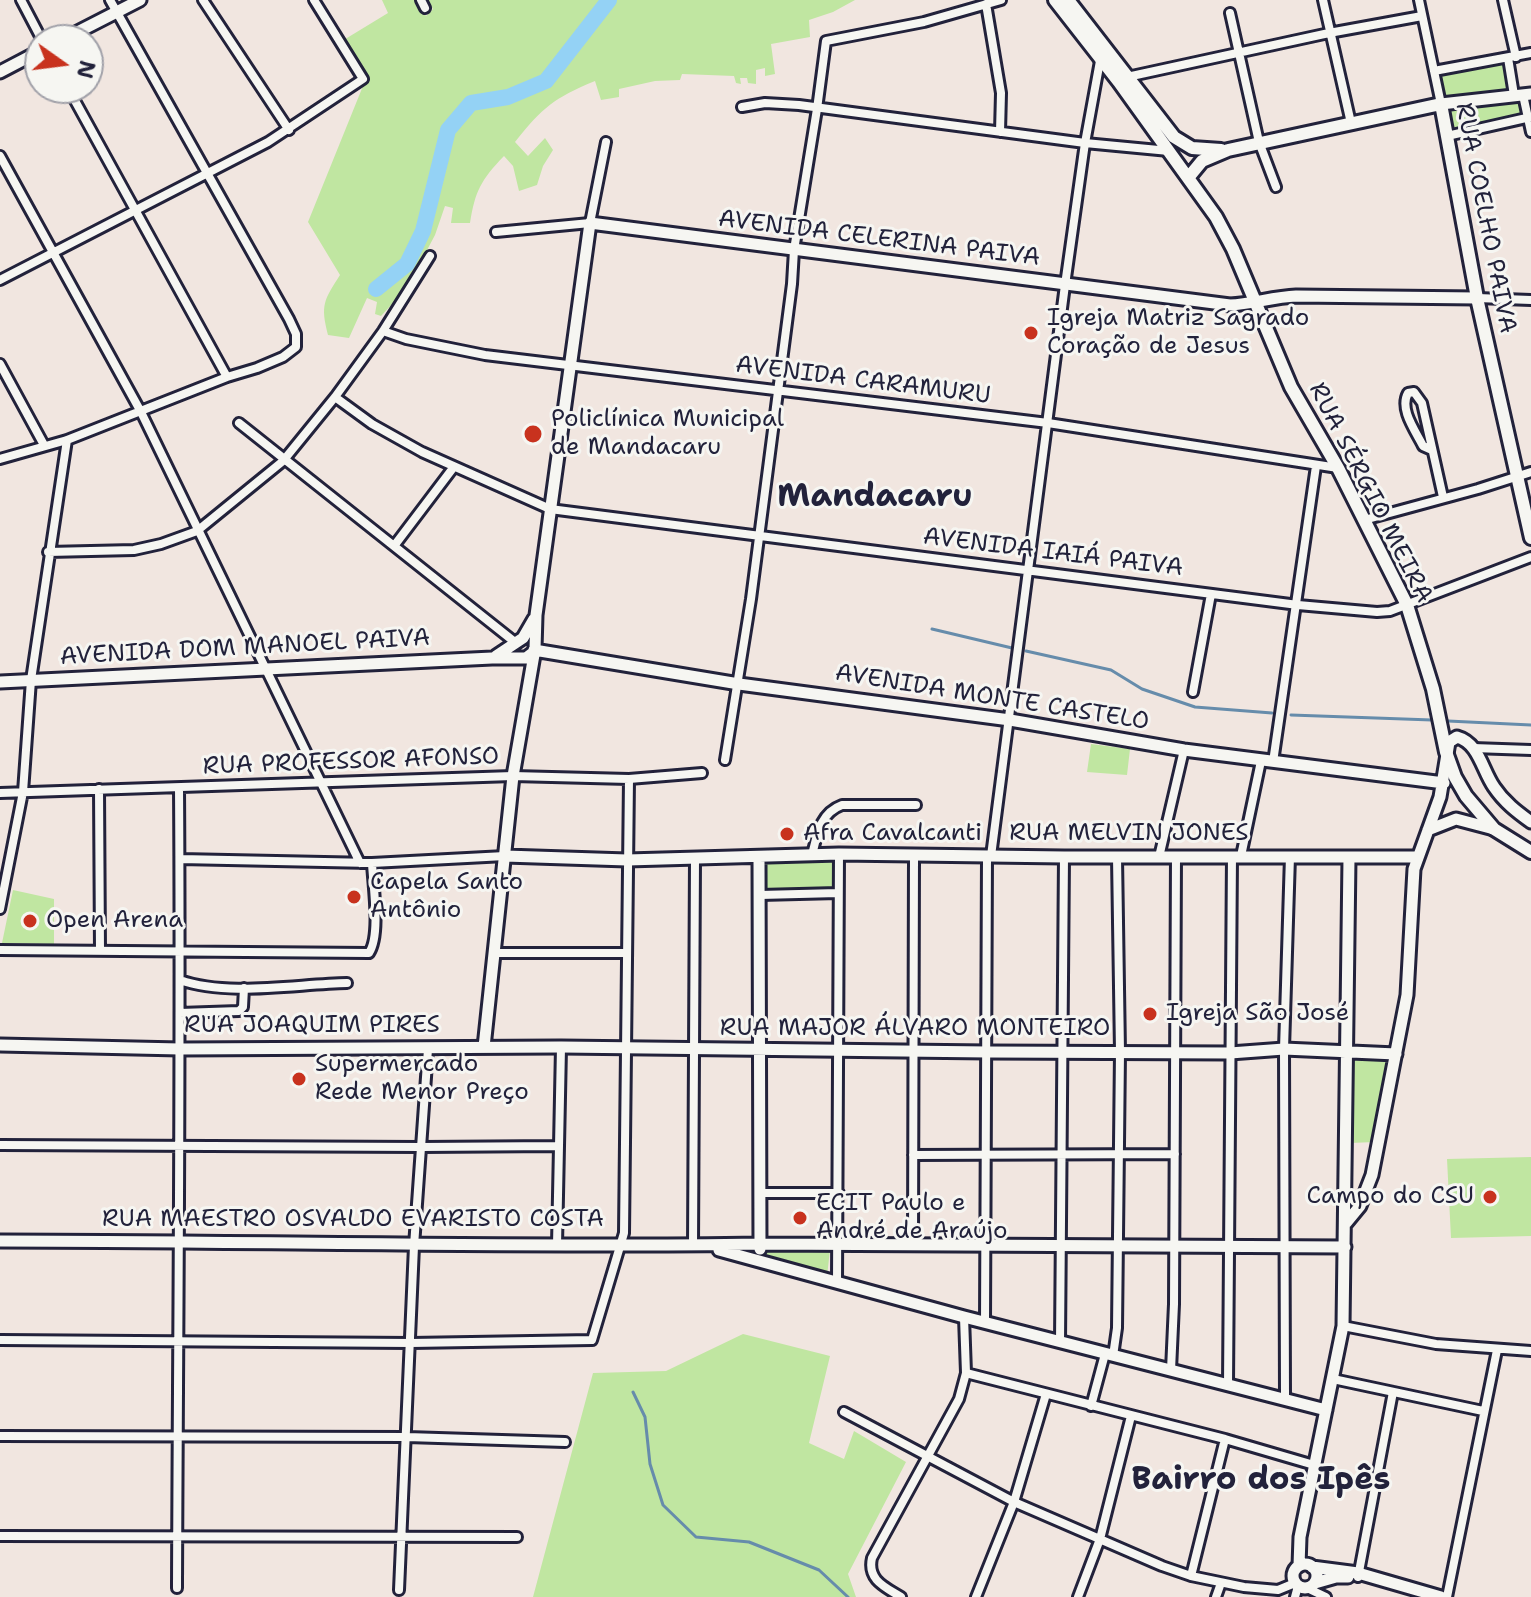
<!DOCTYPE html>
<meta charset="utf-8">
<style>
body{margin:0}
#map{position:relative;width:1531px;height:1597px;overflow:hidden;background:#f1e6e0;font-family:"Shantell Sans",sans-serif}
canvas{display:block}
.north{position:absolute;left:24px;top:24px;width:80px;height:80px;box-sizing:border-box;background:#f6f6f2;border:2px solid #a1a1a9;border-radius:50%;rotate:104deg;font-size:22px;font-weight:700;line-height:32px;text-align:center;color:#22223b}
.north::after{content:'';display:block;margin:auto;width:28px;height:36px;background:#c8321e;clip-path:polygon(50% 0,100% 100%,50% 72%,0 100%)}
</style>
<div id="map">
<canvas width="1531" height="1597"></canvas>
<div class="north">N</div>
</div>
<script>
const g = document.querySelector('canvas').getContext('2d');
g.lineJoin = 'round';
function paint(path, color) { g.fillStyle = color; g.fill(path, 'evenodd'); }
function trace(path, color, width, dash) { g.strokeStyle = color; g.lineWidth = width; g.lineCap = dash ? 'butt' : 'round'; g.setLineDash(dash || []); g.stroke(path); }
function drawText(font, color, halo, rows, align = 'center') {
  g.font = font + ' "Shantell Sans",sans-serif'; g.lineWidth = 6; g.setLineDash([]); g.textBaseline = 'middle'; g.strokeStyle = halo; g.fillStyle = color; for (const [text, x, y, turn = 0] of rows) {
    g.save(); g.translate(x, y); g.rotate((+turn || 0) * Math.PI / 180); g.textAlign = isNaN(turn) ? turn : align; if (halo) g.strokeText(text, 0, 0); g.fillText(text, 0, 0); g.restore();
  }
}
const green = new Path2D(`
 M 382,0 L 416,0 L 426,16 L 433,9 L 427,0 L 855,0 L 833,12 L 809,20 L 810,37 L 771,44 L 775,74 L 765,76 L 765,68 L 756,70 L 756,84 L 748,83 L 747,78 L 740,78 L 741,84 L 736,83 L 734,76 L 682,74 L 680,80 L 655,81 L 619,89 L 619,97 L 601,100 L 595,81 C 554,98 543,107 515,142 L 528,156 L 545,138 L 553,150 L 543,166 L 537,185 L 519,191 L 513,166 L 504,156 C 481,180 475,191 470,223 L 451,223 L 453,208 L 445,206 L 435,235 L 407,288 L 381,316 L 375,314 L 377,302 L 367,298 L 349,338 L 328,335 C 320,305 324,300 340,275 L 308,222 L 365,81 L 342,41 L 388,13 Z
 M 1511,62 L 1515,90 L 1444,100 L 1438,75 Z
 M 1520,98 L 1523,117 L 1449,133 L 1446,109 Z
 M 1091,744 L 1130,749 L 1127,775 L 1087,772 Z
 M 839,854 L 838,893 L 760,895 L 761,857 Z
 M 13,890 L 54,899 L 54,944 L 2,943 Z
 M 1350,1055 L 1393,1059 L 1375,1142 L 1350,1143 Z
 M 1531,1157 L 1531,1236 L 1451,1238 L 1447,1159 Z
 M 771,1249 L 830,1250 L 827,1276 L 764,1259 L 762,1256 Z
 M 743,1334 L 830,1356 L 809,1443 L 844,1459 L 854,1431 L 906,1462 L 848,1574 L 856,1597 L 533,1597 L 593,1373 L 666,1371 Z`);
const stream = new Path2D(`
 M 932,629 L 1012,648
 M 1026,651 L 1111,670 L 1142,689 L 1195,707 L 1272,713
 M 1291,715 L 1432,720
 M 1448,721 L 1531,725
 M 633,1392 L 645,1417 L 650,1464 L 663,1505 L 696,1537 L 749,1542 L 819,1570 L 848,1597`);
const river = new Path2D(`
 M 376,289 L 407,264 L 423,231 L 448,130 L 471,103 L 508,97 L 546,81 L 609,0`);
const street = new Path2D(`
 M 21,0 L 42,40
 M 203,0 L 289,130
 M 421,0 L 425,8
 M 1323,0 L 1351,123
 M 1419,0 L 1441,104
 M 1503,0 L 1516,57
 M 986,4 L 1001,93 L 1000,132
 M 1230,13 L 1259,142 L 1276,187
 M 1508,58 L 1514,95
 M 1434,71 L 1531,53
 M 1127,77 L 1329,33 L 1422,16
 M 68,88 L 227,377
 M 1523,95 L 1531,132
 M 742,107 L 765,103 L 799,105 L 1085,143 L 1169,151
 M 1447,136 L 1531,117
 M 0,156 L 141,412 L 360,863
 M 496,232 L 590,223 L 606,142
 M 0,280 L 268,142 L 363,79 L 314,0
 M 1477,298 L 1531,300
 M 383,331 L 406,339 L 485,355 L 1048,423 L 1338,468
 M 0,364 L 44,445
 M 335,397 L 372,424 L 422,452 L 550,509 L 1298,605 L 1377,612 L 1390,611 L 1531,557
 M 239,423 L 516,643
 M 1432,450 L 1423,446 C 1415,430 1399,409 1408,393 L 1414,392 L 1422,403 L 1443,497
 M 0,459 L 67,440 L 227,377 L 257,368 L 283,357 L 296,347 L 296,334 L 289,319 L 110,0
 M 1364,520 L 1478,489 L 1531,472
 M 394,546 L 453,468
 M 48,552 L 134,550 L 161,544 L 197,531 L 283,461 L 335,397 L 383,331 L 430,256
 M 1193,692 L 1211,594
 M 1473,748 L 1531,750
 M 725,760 L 751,599 L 792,284 L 794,250 L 817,109 L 826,41 L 924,22 L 1001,0
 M 1273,762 L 1316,466
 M 99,789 L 100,951
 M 0,793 L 513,776 L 629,779 L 702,773
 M 812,855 C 817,835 820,813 842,805 L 916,805
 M 991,856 L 1065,285 L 1085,143 L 1100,61
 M 1241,856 L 1261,761
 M 1159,857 L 1184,750
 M 180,859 L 372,863 L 505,856
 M 760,895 L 838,893
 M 0,909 L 23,792 L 31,680 L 67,440
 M 0,950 L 369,953 C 381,935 373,885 372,863
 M 494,953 L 626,953
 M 180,980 C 228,997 296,984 347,983
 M 180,1013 L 239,1011 L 243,1007 L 244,988
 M 0,1145 L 421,1147 L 558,1146
 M 913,1155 L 1175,1154
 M 759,1193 L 839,1193
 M 557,1245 L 561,1047
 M 913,1245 L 914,854
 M 693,1246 L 695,859
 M 837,1281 L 839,854
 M 985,1322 L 987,857
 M 1343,1326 L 1436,1344 L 1531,1351
 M 0,1340 L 411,1343 L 592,1340 L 624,1233 L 629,779
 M 1060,1342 L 1064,857
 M 1113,1356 L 1117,1328 L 1120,1052 L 1117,857
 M 1171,1370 L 1174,1304 L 1176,856
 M 966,1373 L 1225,1439 L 1314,1465
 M 1333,1379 L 1483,1411
 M 1228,1384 L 1232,856
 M 1285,1399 L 1284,1049 L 1290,856
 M 1091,1406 L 1105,1354
 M 844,1412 L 1014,1502 L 1162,1566 L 1191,1576 L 1244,1587 L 1278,1590 L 1295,1583
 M 0,1436 L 407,1437 L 565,1442
 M 0,1536 L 517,1537
 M 1191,1576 L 1225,1439
 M 1358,1577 L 1393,1392
 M 177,1588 C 178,1321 181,1055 179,788
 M 1307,1588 L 1326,1597
 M 399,1590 L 414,1246 L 428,1049
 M 901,1597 C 885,1587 867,1580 872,1558 L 959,1399 L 966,1373 L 964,1317
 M 976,1597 L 1014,1502 L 1046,1394
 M 1078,1597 L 1100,1539 L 1131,1416
 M 1216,1597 L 1221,1583
 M 1295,1597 L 1298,1586
 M 1447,1597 L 1497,1350`);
const secondary = new Path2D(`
 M 62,40 L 140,0
 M 0,72 L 40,51
 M 1441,104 L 1531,94
 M 534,650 L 739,684 L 1010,720 L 1184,750 L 1444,783
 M 496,656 L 523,638 L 534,619
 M 0,682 L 492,658 L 526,658 L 534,652
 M 1428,830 L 1456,819 L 1494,829
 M 505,856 L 627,860 L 839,854 L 1064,857 L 1418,857
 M 759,858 L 760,1249
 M 0,1045 L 180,1049 L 561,1047 L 988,1052 L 1230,1053 L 1284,1049 L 1396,1054
 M 484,1047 L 513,776 L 535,649 L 536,615 L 590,223 L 1230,305 C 1252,304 1273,297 1296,296 L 1477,298
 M 1346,1223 L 1360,1206 L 1372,1175 L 1407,995 L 1414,869 L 1440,797 L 1449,742 L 1457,737 C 1479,743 1482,770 1494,787 C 1504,802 1517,812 1531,822
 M 0,1241 C 253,1241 507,1248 760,1244 L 1345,1247
 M 719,1250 L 964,1317 L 1326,1410
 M1293 1576a12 12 0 1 1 24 0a12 12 0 1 1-24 0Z
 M 1299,1566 L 1300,1537 L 1343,1326 L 1349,858
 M 1312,1567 L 1358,1573 L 1441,1597
 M 1315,1583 L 1336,1577 L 1348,1577`);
const primary = new Path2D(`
 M 1055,0 L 1119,82 L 1216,217 L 1233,249 L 1291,387 L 1338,468 L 1407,605 L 1433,689 L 1446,752 L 1455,777 L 1466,796 L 1494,829 L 1531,852
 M 1068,0 L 1174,137 L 1192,148 L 1221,150
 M 1188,178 L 1202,161 L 1228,150 L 1441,104 L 1477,298 L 1531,538`);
const markers = [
 [1031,333,8,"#c8321e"],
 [533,434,10,"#c8321e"],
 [787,834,8,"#c8321e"],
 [354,897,8,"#c8321e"],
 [30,921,8,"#c8321e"],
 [1150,1014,8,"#c8321e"],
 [299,1079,8,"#c8321e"],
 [1490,1197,8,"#c8321e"],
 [800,1218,8,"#c8321e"]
];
const streetNames = [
 ["RUA COELHO PAIVA",1485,218,79],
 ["AVENIDA CELERINA PAIVA",879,239,7],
 ["AVENIDA CARAMURU",863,381,7],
 ["RUA SÉRGIO MEIRA",1370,493,63],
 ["AVENIDA IAIÁ PAIVA",1053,553,7],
 ["AVENIDA DOM MANOEL PAIVA",245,648,-3],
 ["AVENIDA MONTE CASTELO",992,698,9],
 ["RUA PROFESSOR AFONSO",351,762,-2],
 ["RUA MELVIN JONES",1129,834],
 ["RUA JOAQUIM PIRES",312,1026],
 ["RUA MAJOR ÁLVARO MONTEIRO",915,1029],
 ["RUA MAESTRO OSVALDO EVARISTO COSTA",353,1220]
];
const poiNames = [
 ["Igreja Matriz Sagrado",1047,319],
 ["Coração de Jesus",1047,347],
 ["Policlínica Municipal",551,420],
 ["de Mandacaru",551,448],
 ["Afra Cavalcanti",803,834],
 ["Capela Santo",370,883],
 ["Antônio",370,911],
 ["Open Arena",46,921],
 ["Igreja São José",1166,1014],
 ["Supermercado",315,1065],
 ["Rede Menor Preço",315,1093],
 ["Campo do CSU",1474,1197,"right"],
 ["ECIT Paulo e",816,1204],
 ["André de Araújo",816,1232]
];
const districtNames = [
 ["Mandacaru",875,498],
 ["Bairro dos Ipês",1261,1481]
];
paint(green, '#c0e6a1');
trace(stream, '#668cab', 3);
trace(river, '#94d2f5', 16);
trace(street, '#22223b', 14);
trace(secondary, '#22223b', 17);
trace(primary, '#22223b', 18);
trace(street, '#f6f6f2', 8);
trace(secondary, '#f6f6f2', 11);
trace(primary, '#f6f6f2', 12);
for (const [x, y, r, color] of markers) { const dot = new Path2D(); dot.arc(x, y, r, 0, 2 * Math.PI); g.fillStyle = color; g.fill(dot); trace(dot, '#f6f6f2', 3); }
drawText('24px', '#22223b', '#f6f6f2', streetNames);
drawText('24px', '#22223b', '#f6f6f2', poiNames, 'left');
drawText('bold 32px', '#22223b', '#f6f6f2', districtNames);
</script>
